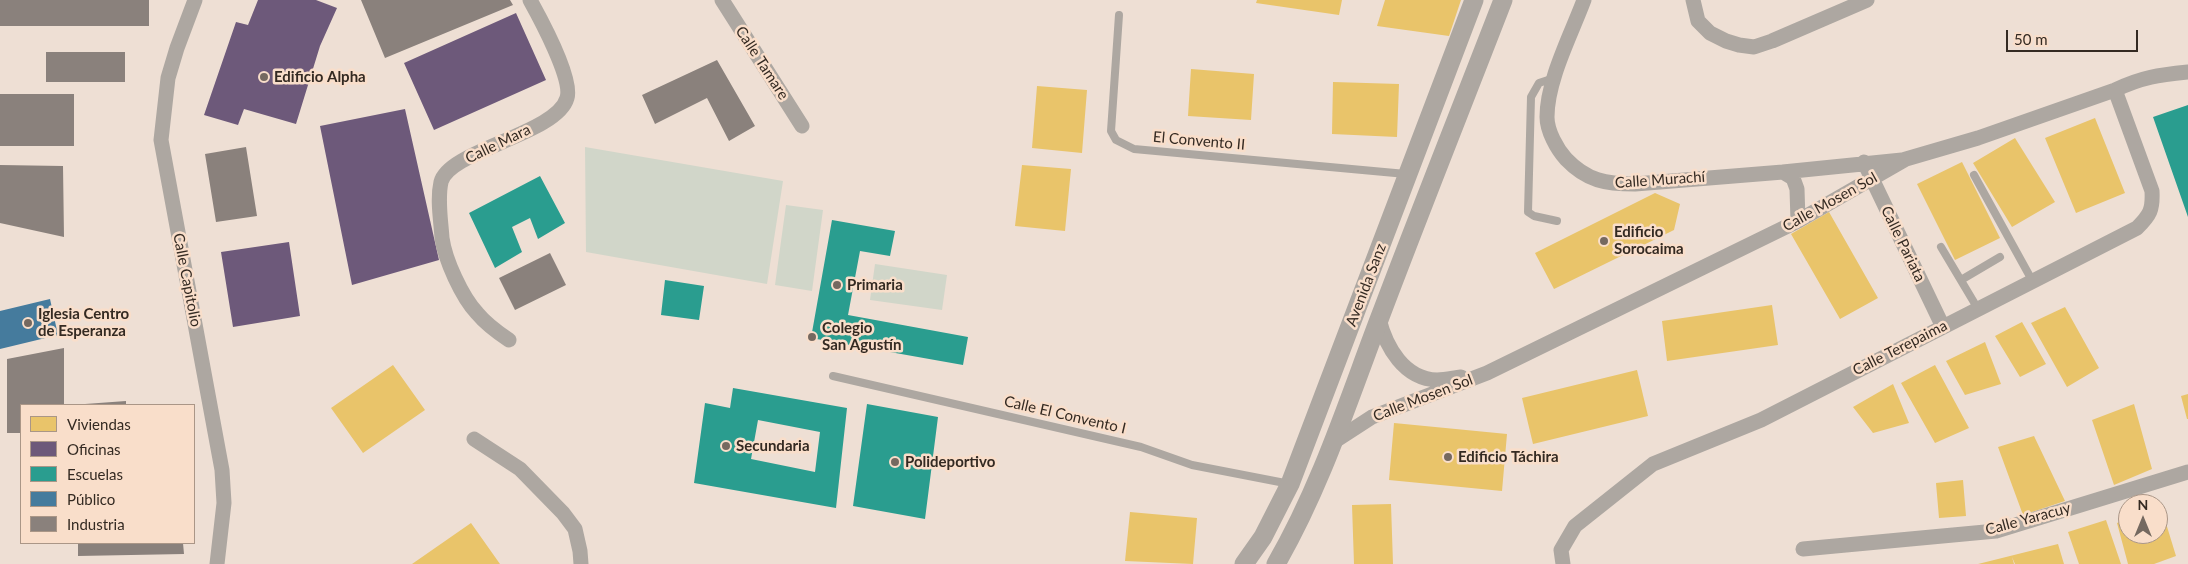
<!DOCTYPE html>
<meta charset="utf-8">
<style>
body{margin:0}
#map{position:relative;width:2188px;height:564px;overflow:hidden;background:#eedfd4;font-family:Lato,sans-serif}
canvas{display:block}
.legend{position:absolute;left:20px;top:404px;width:175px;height:140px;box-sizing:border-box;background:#f9deca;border:1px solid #aa9687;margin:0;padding:6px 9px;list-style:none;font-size:15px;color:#342a22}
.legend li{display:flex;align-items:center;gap:10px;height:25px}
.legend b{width:25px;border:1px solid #aa9687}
.north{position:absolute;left:2118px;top:494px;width:50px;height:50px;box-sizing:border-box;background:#f9deca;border:1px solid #aa9687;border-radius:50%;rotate:0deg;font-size:14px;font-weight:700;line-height:20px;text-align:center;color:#342a22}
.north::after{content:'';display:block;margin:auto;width:18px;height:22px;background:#756960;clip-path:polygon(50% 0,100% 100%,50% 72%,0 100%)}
.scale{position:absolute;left:2006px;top:30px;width:132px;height:22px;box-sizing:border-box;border:2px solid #342a22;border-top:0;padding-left:6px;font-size:15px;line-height:18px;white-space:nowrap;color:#342a22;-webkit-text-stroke:4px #f9deca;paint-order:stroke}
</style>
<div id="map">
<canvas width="2188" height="564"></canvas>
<ul class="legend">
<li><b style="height:14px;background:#e9c46a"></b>Viviendas</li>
<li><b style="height:14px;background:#6d597a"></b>Oficinas</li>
<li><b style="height:14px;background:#2a9d8f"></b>Escuelas</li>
<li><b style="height:14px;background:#457b9d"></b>Público</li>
<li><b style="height:14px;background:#8a817c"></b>Industria</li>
</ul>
<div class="north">N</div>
<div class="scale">50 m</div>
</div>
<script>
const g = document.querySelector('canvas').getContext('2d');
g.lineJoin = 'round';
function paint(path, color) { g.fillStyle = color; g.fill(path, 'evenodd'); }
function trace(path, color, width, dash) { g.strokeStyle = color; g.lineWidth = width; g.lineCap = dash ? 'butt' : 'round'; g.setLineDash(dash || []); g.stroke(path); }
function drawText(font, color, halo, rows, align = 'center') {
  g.font = font + ' Lato,sans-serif'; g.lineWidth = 5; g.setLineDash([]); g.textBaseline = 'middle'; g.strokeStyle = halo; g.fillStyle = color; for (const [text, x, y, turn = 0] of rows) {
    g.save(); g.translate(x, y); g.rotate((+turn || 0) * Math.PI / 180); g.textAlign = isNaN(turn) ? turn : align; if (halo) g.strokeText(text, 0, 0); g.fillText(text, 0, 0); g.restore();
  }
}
const green = new Path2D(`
 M 585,147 L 783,181 L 767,284 L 586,252 Z
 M 786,205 L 823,210 L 812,291 L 775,285 Z
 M 875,264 L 947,275 L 942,310 L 870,300 Z`);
const homes = new Path2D(`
 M 1257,0 L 1342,0 L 1339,15 L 1256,3 Z
 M 1385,0 L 1461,0 L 1449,36 L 1377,26 Z
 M 1191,69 L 1254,74 L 1251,120 L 1188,116 Z
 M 1333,82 L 1399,84 L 1397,137 L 1332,134 Z
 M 1037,86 L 1087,90 L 1082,153 L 1032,148 Z
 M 2095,118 L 2125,193 L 2076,213 L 2045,138 Z
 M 2015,138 L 2055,202 L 2012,227 L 1973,163 Z
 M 1962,162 L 2000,238 L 1955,260 L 1917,184 Z
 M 1022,165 L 1071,169 L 1065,231 L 1015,226 Z
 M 1655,193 L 1680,204 L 1674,230 L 1554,289 L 1535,253 Z
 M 1829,212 L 1878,298 L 1840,319 L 1791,234 Z
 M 1772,305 L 1778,345 L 1667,361 L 1662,321 Z
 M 2065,307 L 2099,368 L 2067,387 L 2031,323 Z
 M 2022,322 L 2046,364 L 2020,377 L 1995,336 Z
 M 1985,342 L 2001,384 L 1965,395 L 1946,361 Z
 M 393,365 L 425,410 L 363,453 L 331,408 Z
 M 1935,365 L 1969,428 L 1935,443 L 1901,383 Z
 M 1637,370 L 1648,416 L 1533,444 L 1522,398 Z
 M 1893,384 L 1909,423 L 1873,433 L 1853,407 Z
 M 2188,394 L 2188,419 L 2187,419 L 2181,396 Z
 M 2134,404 L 2152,469 L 2114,485 L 2092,420 Z
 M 1394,423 L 1507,434 L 1502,491 L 1389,480 Z
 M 2034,436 L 2065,501 L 2023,515 L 1998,447 Z
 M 1963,480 L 1966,516 L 1939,518 L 1936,483 Z
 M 1391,504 L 1393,564 L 1354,564 L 1352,505 Z
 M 2161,507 L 2176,556 L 2154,564 L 2128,564 L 2117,523 L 2128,519 L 2128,534 L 2158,534 L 2158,508 Z
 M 1130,512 L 1197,518 L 1193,564 L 1125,561 Z
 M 2106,520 L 2121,564 L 2079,564 L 2068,532 Z
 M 471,523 L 500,564 L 412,564 Z
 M 2058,544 L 2064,564 L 2015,564 L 2012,557 L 2014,564 L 1978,564 Z`);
const offices = new Path2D(`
 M 258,0 L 316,0 L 337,8 L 320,46 L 296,124 L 244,109 L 238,125 L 204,115 L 236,22 L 248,25 Z
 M 516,13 L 546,80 L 434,130 L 404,63 Z
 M 405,109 L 439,260 L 352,285 L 320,126 Z
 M 289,242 L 300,316 L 233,327 L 221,252 Z`);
const schools = new Path2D(`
 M 2188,105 L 2188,217 L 2153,117 Z
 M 540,176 L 565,223 L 538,239 L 530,218 L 512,227 L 522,252 L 495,268 L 469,213 Z
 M 832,220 L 895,231 L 890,256 L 860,251 L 848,315 L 968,337 L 963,365 L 811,338 Z
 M 665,280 L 704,286 L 699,320 L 661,315 Z
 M 733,388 L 847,408 L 836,508 L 694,483 L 705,403 L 730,408 ZM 758,420 L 820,432 L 815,472 L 751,459 Z
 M 867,404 L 938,417 L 925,519 L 853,506 Z`);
const public = new Path2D(`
 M 50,299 L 58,335 L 0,349 L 0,311 Z`);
const industry = new Path2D(`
 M 0,0 L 149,0 L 149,26 L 0,26 Z
 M 361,0 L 510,0 L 513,5 L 385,58 Z
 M 46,52 L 125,52 L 125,82 L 46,82 Z
 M 717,60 L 755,126 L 729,141 L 707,98 L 655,124 L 642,95 Z
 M 0,94 L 74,94 L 74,146 L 0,146 Z
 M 246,147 L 257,216 L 216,222 L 205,154 Z
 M 0,165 L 63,166 L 64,237 L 0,223 Z
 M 550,253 L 566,285 L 515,310 L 499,278 Z
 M 64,348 L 64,405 L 21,405 L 21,433 L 7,433 L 7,359 Z
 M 126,401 L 126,405 L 85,405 L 85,404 Z
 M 78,543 L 183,543 L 184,554 L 78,556 Z`);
const service = new Path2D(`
 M 1119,15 L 1111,131 L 1116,140 L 1134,149 L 1406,174
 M 1554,78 L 1539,83 L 1531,97 L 1528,212 L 1534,216 L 1557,221
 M 1974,175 L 2033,282
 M 1941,247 L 1978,309
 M 1961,280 L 2000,257
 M 833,376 L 1141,447 L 1192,465 L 1290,484`);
const minor = new Path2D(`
 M 195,0 L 177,48 L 168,78 L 161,140 L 222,470 L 224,503 L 217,564
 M 722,0 L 802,126
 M 1584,0 C 1571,35 1547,80 1547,117 C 1547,131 1557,149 1566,159 C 1587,181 1606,184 1635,184 L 1783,172 L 1793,178 L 1797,189 L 1798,221
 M 1693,0 L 1698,21 L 1710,33 L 1726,41 L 1739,45 L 1754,47 L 1772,41 L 1867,0
 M 1864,162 L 1943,327
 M 1783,172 L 1902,160
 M 1379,319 C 1386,347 1404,379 1437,380 C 1445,380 1453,378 1461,377
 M 509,340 C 497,332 486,324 477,313 C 462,297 445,260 442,238 C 441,221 437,200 441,182 C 449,150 557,134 567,98 C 573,79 540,18 530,0
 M 474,439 L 520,469 L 563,513 L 575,529 L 580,551 L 581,564
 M 1335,441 L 1372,417 L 1487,373 L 1798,221 L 1906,159 L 1978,138 L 2115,90 C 2142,77 2159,75 2188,72
 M 1803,549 L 1996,531 L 2188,472
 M 1563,564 L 1561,550 L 1575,526 L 1653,464 L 1761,420 L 2137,228 C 2150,215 2153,210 2152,191 L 2115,90`);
const tertiary = new Path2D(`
 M 1244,564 L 1263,537 L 1290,484 L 1474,0
 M 1276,564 C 1321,486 1348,401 1380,317 C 1420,211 1462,106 1503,0`);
const markers = [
 [264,77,5,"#756960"],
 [1604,241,5,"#756960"],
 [837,285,5,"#756960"],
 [28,323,5,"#756960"],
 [812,337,5,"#756960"],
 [726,446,5,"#756960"],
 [1448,457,5,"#756960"],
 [895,462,5,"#756960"]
];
const streetNames = [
 ["Calle Tamare",762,63,57],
 ["El Convento II",1199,141,5],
 ["Calle Mara",498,144,-26],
 ["Calle Murachí",1660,180,-4],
 ["Calle Mosen Sol",1830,202,-29],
 ["Calle Pariata",1903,244,64],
 ["Calle Capitolio",187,280,79],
 ["Avenida Sanz",1366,285,-69],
 ["Calle Terepaima",1900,348,-27],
 ["Calle Mosen Sol",1423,398,-21],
 ["Calle El Convento I",1065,415,13],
 ["Calle Yaracuy",2028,519,-15]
];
const poiNames = [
 ["Edificio Alpha",274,77],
 ["Edificio",1614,232],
 ["Sorocaima",1614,249],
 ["Primaria",847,285],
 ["Iglesia Centro",38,314],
 ["de Esperanza",38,331],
 ["Colegio",822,328],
 ["San Agustín",822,345],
 ["Secundaria",736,446],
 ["Edificio Táchira",1458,457],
 ["Polideportivo",905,462]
];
paint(green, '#d1d6c9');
paint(homes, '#e9c46a');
paint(offices, '#6d597a');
paint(schools, '#2a9d8f');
paint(public, '#457b9d');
paint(industry, '#8a817c');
trace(service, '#ada7a1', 8);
trace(minor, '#ada7a1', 15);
trace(tertiary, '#ada7a1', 19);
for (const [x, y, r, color] of markers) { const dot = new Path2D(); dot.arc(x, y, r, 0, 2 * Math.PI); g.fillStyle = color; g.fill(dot); trace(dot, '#f9deca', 2); }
drawText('15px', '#342a22', '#f9deca', streetNames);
drawText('bold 15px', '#342a22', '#f9deca', poiNames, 'left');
</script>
